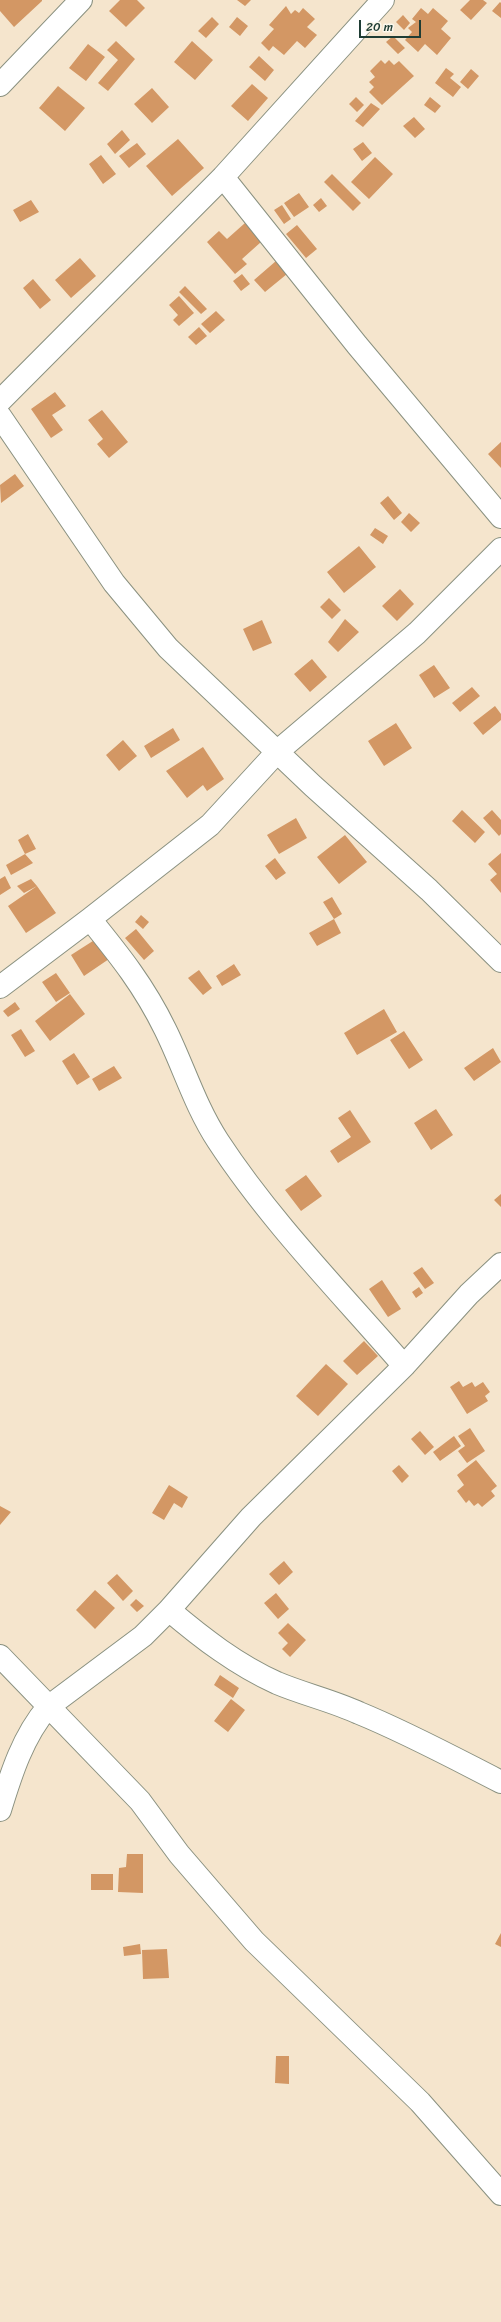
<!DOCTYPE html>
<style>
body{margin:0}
#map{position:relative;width:501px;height:2322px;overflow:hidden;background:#f5e5cd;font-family:Sriracha,sans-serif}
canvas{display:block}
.scale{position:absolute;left:359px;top:20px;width:62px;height:18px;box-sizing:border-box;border:2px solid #1f3d34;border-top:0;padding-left:5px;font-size:12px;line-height:14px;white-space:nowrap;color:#1f3d34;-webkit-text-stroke:3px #fbf7ec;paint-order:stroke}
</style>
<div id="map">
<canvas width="501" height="2322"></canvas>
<div class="scale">20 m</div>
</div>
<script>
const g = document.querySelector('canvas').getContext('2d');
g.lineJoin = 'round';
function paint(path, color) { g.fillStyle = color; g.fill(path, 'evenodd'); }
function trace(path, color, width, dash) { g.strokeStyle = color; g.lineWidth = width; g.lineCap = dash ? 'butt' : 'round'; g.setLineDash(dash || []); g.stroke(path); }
const building = new Path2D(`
 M 0,0 L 42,0 L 42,1 L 14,27 L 0,11 Z
 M 120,0 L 137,0 L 145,8 L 126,27 L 109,11 Z
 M 237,0 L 251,0 L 245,6 Z
 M 470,0 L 483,0 L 487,3 L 471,20 L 460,10 Z
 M 500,2 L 501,3 L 501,18 L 492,11 Z
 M 286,6 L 291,14 L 295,10 L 299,13 L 303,8 L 315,19 L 307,27 L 317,35 L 305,48 L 297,41 L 284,55 L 273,46 L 269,51 L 261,43 L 274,29 L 269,25 Z
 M 421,8 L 428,14 L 433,8 L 448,21 L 441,29 L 451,38 L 437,55 L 425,44 L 418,52 L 405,40 L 412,32 L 408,28 L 416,22 L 412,19 Z
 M 403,15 L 410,23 L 404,30 L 396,22 Z
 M 212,17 L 219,24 L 206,38 L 198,31 Z
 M 237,17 L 248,26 L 240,36 L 229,27 Z
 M 393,36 L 405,48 L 398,54 L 386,42 Z
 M 116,41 L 135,59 L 108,91 L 98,83 L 118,60 L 107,50 Z
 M 192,41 L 213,60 L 195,80 L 174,62 Z
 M 88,44 L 105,57 L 86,81 L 69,68 Z
 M 259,56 L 274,70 L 265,81 L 249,67 Z
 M 381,60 L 385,64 L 389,60 L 394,65 L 399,61 L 414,76 L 382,105 L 369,92 L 374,87 L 369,82 L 375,77 L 370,71 Z
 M 446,68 L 454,74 L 450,78 L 461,87 L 453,97 L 435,83 Z
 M 471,69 L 479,76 L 468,89 L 460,82 Z
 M 252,84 L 268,98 L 248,121 L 231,106 Z
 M 58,86 L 85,108 L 65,131 L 39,108 Z
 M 152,88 L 169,107 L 152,123 L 134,104 Z
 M 356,97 L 364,105 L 357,112 L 349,104 Z
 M 430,97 L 441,106 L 435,113 L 424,105 Z
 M 371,103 L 380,109 L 363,127 L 355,121 Z
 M 414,117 L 425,129 L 415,138 L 403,126 Z
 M 122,130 L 130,140 L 115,154 L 107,144 Z
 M 178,139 L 204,168 L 172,196 L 146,166 Z
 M 363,142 L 372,153 L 362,161 L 353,149 Z
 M 137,143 L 146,154 L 129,168 L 119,156 Z
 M 101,155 L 116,174 L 103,184 L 89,164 Z
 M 375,157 L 393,174 L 369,199 L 351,182 Z
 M 332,174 L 361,203 L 353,211 L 324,182 Z
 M 299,193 L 309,207 L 294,217 L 284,203 Z
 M 321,198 L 327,206 L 319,212 L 313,205 Z
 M 31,200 L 39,212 L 20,222 L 13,210 Z
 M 282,205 L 291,219 L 284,224 L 274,210 Z
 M 245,223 L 261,242 L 242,259 L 247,264 L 235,274 L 207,242 L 219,231 L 227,239 Z
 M 297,225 L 317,249 L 306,258 L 286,234 Z
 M 80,258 L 96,276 L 71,298 L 55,280 Z
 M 276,261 L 287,274 L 265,292 L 254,280 Z
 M 242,274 L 250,284 L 241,291 L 233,281 Z
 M 33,279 L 51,300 L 40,309 L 23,288 Z
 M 185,286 L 207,309 L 201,314 L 179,292 Z
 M 179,296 L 194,313 L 179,326 L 173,320 L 178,315 L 169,305 Z
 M 216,311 L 225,320 L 210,333 L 201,324 Z
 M 199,327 L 207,336 L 196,345 L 188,337 Z
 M 55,392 L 66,406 L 52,415 L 63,430 L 51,438 L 31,409 Z
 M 102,410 L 128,442 L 109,458 L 97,444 L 103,439 L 88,420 Z
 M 501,442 L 501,468 L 488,454 Z
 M 15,474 L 24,486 L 1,503 L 0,485 Z
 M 388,496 L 402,513 L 394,520 L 380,503 Z
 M 409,513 L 420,523 L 411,532 L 401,522 Z
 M 375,528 L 388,536 L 383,544 L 370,535 Z
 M 359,546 L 376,567 L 344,593 L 327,572 Z
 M 400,589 L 414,604 L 397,621 L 382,606 Z
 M 329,598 L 341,610 L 332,619 L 320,607 Z
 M 345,619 L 359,632 L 338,652 L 328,642 Z
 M 262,620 L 272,643 L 253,651 L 243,629 Z
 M 312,659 L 327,677 L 310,692 L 294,674 Z
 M 434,665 L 450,688 L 434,698 L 419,675 Z
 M 472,687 L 480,696 L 460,712 L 452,703 Z
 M 495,706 L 501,714 L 501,720 L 483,735 L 473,723 Z
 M 396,723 L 412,748 L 384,766 L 368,741 Z
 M 173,728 L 180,740 L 151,758 L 144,746 Z
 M 123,740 L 137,756 L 119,771 L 106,755 Z
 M 203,747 L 224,779 L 207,791 L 203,785 L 187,798 L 166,771 Z
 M 462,810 L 485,832 L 475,843 L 452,821 Z
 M 492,810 L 501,820 L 501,834 L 499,836 L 483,818 Z
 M 296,818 L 307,838 L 279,854 L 267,835 Z
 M 28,834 L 36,849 L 25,854 L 18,840 Z
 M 345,835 L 367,862 L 339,884 L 317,857 Z
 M 501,853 L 501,893 L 490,880 L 497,874 L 488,864 Z
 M 25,854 L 33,863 L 11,875 L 6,865 Z
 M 275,858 L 286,873 L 276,880 L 265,866 Z
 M 5,876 L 11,888 L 0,895 L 0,879 Z
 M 31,879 L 37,886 L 24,893 L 17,886 Z
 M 37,886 L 56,913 L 26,933 L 8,906 Z
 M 332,897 L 342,914 L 334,919 L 323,902 Z
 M 141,915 L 149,922 L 143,929 L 135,922 Z
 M 334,919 L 341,933 L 317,946 L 309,933 Z
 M 136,929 L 154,951 L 144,960 L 125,938 Z
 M 96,939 L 109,959 L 84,976 L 71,955 Z
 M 234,964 L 241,975 L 222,986 L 216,976 Z
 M 199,970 L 212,988 L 203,995 L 188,978 Z
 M 56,973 L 70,993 L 56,1002 L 42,982 Z
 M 70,994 L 85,1014 L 50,1041 L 35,1021 Z
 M 15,1002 L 20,1009 L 8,1017 L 3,1011 Z
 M 384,1009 L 397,1032 L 357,1055 L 344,1033 Z
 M 21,1029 L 35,1051 L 25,1057 L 11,1035 Z
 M 404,1031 L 423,1060 L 409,1069 L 390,1040 Z
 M 493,1048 L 501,1062 L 474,1081 L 464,1068 Z
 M 74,1053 L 90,1077 L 77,1085 L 62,1061 Z
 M 114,1066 L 122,1078 L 99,1091 L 92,1079 Z
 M 436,1109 L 453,1135 L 431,1150 L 414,1123 Z
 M 350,1110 L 371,1142 L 338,1163 L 330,1151 L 351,1137 L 338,1118 Z
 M 306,1175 L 322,1196 L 301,1211 L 285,1190 Z
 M 501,1194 L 501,1207 L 494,1200 Z
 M 422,1267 L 434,1283 L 425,1289 L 413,1273 Z
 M 382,1280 L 401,1309 L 388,1317 L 369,1289 Z
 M 419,1287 L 423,1293 L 416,1298 L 412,1292 Z
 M 364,1341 L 378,1356 L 357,1375 L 343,1361 Z
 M 326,1364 L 348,1384 L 318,1416 L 296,1396 Z
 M 459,1381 L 463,1387 L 472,1382 L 475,1387 L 483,1382 L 490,1392 L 485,1396 L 488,1401 L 467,1414 L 450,1387 Z
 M 470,1428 L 485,1451 L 467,1463 L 458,1451 L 465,1446 L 458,1436 Z
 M 420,1431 L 434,1447 L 425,1455 L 411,1439 Z
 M 454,1436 L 461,1446 L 440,1461 L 433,1452 Z
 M 476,1460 L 497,1486 L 491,1491 L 495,1496 L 482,1507 L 478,1503 L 474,1506 L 469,1500 L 466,1503 L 457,1491 L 464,1485 L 457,1475 Z
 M 399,1465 L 409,1476 L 402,1483 L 392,1471 Z
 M 169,1485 L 188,1497 L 182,1508 L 174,1503 L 164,1520 L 152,1513 Z
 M 0,1506 L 11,1512 L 0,1525 Z
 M 284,1561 L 293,1572 L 279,1585 L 269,1574 Z
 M 117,1574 L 133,1591 L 123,1601 L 107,1583 Z
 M 95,1590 L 115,1608 L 95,1629 L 76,1610 Z
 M 276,1593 L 289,1609 L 278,1619 L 264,1603 Z
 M 136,1599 L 144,1606 L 137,1612 L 130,1605 Z
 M 288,1623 L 306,1640 L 290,1657 L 282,1649 L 288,1643 L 278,1633 Z
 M 220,1675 L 239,1688 L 233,1698 L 214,1685 Z
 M 231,1699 L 245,1710 L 228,1732 L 214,1721 Z
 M 127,1854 L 143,1854 L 143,1893 L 118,1892 L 119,1868 L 126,1867 Z
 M 91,1874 L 113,1874 L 113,1890 L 91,1890 Z
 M 501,1933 L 501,1947 L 495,1944 Z
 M 140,1944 L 141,1954 L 124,1956 L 123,1947 Z
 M 167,1949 L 169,1978 L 143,1979 L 142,1950 Z
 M 276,2056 L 289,2056 L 289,2084 L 275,2083 Z`);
const minor = new Path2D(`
 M 0,85 L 81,0
 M 223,177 L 357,345 L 501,517
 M 0,401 L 223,177 L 383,0
 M 0,416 L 114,583 L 168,648 L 313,786 L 429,890 L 501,961
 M 90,919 C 120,956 144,986 165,1029 C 183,1065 195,1106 218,1141 C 271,1222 341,1293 404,1366
 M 0,987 L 90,919 L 210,825 L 278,751 L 417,633 L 501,549
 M 169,1610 C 202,1638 237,1665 277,1683 C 303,1694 333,1701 359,1713 C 408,1733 454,1758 501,1782
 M 0,1656 L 140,1801 L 179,1854 L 254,1941 L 420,2102 L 501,2194
 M 0,1810 C 11,1774 23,1736 48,1707 L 143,1636 L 169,1610 L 251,1517 L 404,1366 L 469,1294 L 501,1264`);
paint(building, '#d39764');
trace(minor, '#8a9180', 24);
trace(minor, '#fff', 22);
</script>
